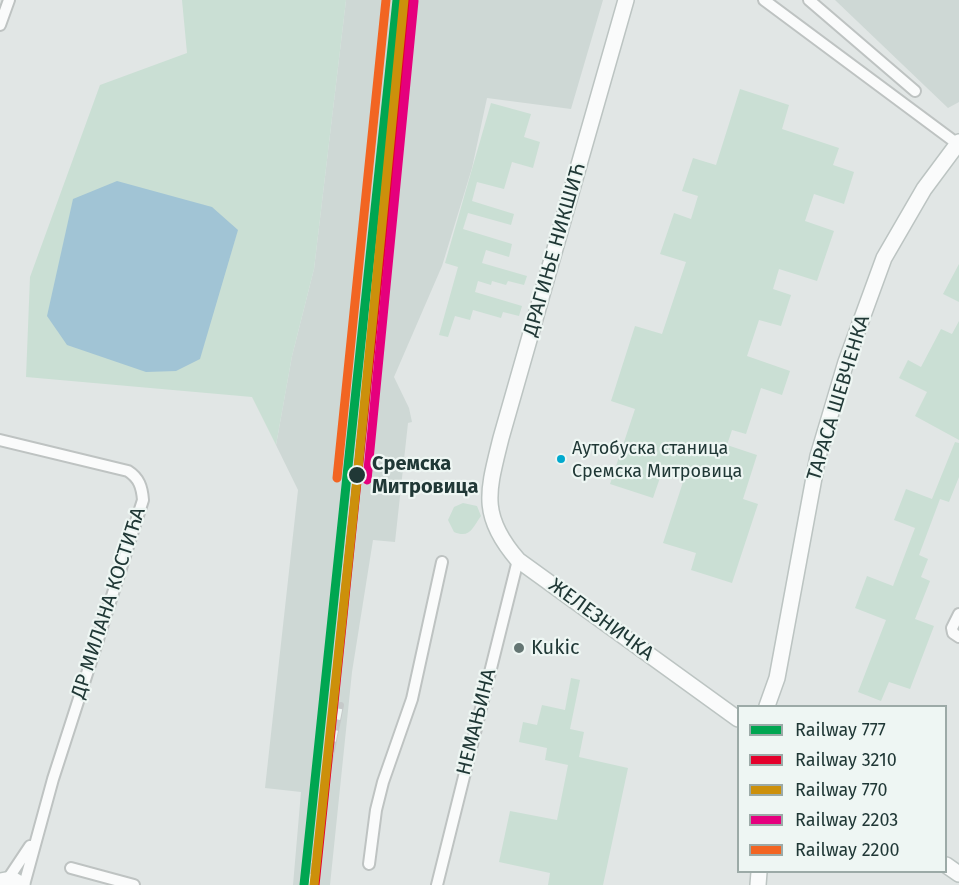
<!DOCTYPE html>
<meta charset="utf-8">
<style>
body{margin:0}
#map{position:relative;width:959px;height:885px;overflow:hidden;background:#e1e6e5;font-family:"Fira Sans",sans-serif}
canvas{display:block}
.legend{position:absolute;left:737px;top:705px;width:210px;height:168px;box-sizing:border-box;background:#eef6f3;border:2px solid #9caaa7;margin:0;padding:8px 10px;list-style:none;font-size:18px;color:#203836}
.legend li{display:flex;align-items:center;gap:12px;height:30px}
.legend b{width:30px;border:2px solid #9caaa7}
</style>
<div id="map">
<canvas width="959" height="885"></canvas>
<ul class="legend">
<li><b style="height:8px;background:#00a651"></b>Railway 777</li>
<li><b style="height:8px;background:#e4002b"></b>Railway 3210</li>
<li><b style="height:8px;background:#cc900b"></b>Railway 770</li>
<li><b style="height:8px;background:#e5007d"></b>Railway 2203</li>
<li><b style="height:8px;background:#f26522"></b>Railway 2200</li>
</ul>
</div>
<script>
const g = document.querySelector('canvas').getContext('2d');
g.lineJoin = 'round';
function paint(path, color) { g.fillStyle = color; g.fill(path, 'evenodd'); }
function trace(path, color, width, dash) { g.strokeStyle = color; g.lineWidth = width; g.lineCap = dash ? 'butt' : 'round'; g.setLineDash(dash || []); g.stroke(path); }
function drawText(font, color, halo, rows, align = 'center') {
  g.font = font + ' "Fira Sans",sans-serif'; g.lineWidth = 4.5; g.setLineDash([]); g.textBaseline = 'middle'; g.strokeStyle = halo; g.fillStyle = color; for (const [text, x, y, turn = 0] of rows) {
    g.save(); g.translate(x, y); g.rotate((+turn || 0) * Math.PI / 180); g.textAlign = isNaN(turn) ? turn : align; if (halo) g.strokeText(text, 0, 0); g.fillText(text, 0, 0); g.restore();
  }
}
const built = new Path2D(`
 M 346,0 L 603,0 L 571,109 L 487,98 L 472,168 L 442,266 L 394,377 L 409,408 L 412,422 L 408,423 L 395,542 L 373,540 L 352,672 L 330,885 L 293,885 L 301,792 L 265,788 L 298,490 L 276,445 L 292,356 L 314,269 Z
 M 835,0 L 959,0 L 959,102 L 948,108 Z`);
const green = new Path2D(`
 M 182,0 L 346,0 L 314,269 L 292,356 L 276,445 L 252,397 L 26,377 L 30,277 L 100,85 L 187,53 Z
 M 740,89 L 789,105 L 782,129 L 839,148 L 833,165 L 854,172 L 844,204 L 814,194 L 805,221 L 834,231 L 817,281 L 779,269 L 773,289 L 791,295 L 781,326 L 759,320 L 747,356 L 790,371 L 782,395 L 761,388 L 746,434 L 732,430 L 727,445 L 757,455 L 743,499 L 758,504 L 732,583 L 691,570 L 696,553 L 663,543 L 685,476 L 663,469 L 653,498 L 610,484 L 635,409 L 611,401 L 635,326 L 662,334 L 686,262 L 660,254 L 674,213 L 691,219 L 698,196 L 682,191 L 693,158 L 716,165 Z
 M 491,103 L 531,114 L 524,137 L 540,142 L 533,168 L 512,162 L 504,189 L 477,182 L 472,201 L 514,214 L 511,225 L 468,213 L 463,229 L 512,244 L 509,257 L 486,250 L 482,263 L 527,276 L 524,285 L 508,281 L 506,285 L 492,281 L 491,285 L 478,281 L 475,292 L 522,306 L 519,316 L 503,312 L 501,318 L 473,310 L 470,320 L 455,316 L 448,337 L 439,335 L 458,267 L 445,263 Z
 M 959,264 L 959,302 L 943,294 Z
 M 959,321 L 959,440 L 915,416 L 927,392 L 899,378 L 908,360 L 921,367 L 941,329 L 952,334 Z
 M 955,442 L 959,443 L 959,477 L 949,502 L 940,499 L 919,555 L 928,559 L 921,577 L 930,581 L 915,619 L 934,626 L 910,689 L 889,682 L 881,701 L 858,692 L 886,620 L 855,608 L 867,576 L 893,586 L 915,528 L 894,520 L 906,489 L 932,499 Z
 M 463,503 L 477,506 L 481,516 C 473,527 470,539 454,532 L 448,520 L 454,507 Z
 M 571,678 L 580,680 L 570,729 L 584,732 L 579,757 L 628,768 L 603,885 L 548,885 L 550,873 L 499,862 L 510,811 L 557,820 L 568,765 L 545,760 L 547,748 L 519,742 L 523,722 L 537,725 L 542,705 L 565,710 Z`);
const water = new Path2D(`
 M 117,181 L 212,207 L 238,230 L 200,359 L 176,371 L 146,372 L 67,345 L 47,316 L 73,199 Z`);
const street = new Path2D(`
 M 764,0 L 959,145
 M 809,0 L 915,91
 M 0,25 L 9,0
 M 0,440 L 128,471 C 139,478 142,487 143,500 L 53,779 L 24,885
 M 959,614 L 952,628 L 953,633 L 959,637
 M 369,864 L 376,810 L 383,782 L 412,699 L 442,562
 M 71,868 L 134,885
 M 8,879 L 30,846
 M 437,885 L 518,560`);
const secondary = new Path2D(`
 M 626,0 L 501,438 C 488,491 479,515 518,560 L 738,719
 M 767,706 L 777,678 L 818,456 L 846,362 L 884,258 L 924,189 L 959,142
 M 946,865 L 959,874
 M 0,881 L 12,879 L 22,885
 M 758,885 L 759,872`);
const rail = new Path2D(`
 M 321,806 L 341,705
 M 310,885 L 318,836`);
const rail1 = new Path2D(`
 M 304,885 L 397,0`);
const rail2 = new Path2D(`
 M 315,885 L 407,1`);
const rail3 = new Path2D(`
 M 314,885 L 357,479 L 404,0`);
const rail4 = new Path2D(`
 M 367,480 L 414,1`);
const rail5 = new Path2D(`
 M 337,478 L 386,0`);
const markers = [
 [561,459,5,"#00a9ce"],
 [357,475,9,"#203836"],
 [519,648,6,"#647573"]
];
const busNames = [
 ["Аутобуска станица",572,449],
 ["Сремска Митровица",572,472]
];
const streetNames = [
 ["ДРАГИЊЕ НИКШИЋ",555,250,-74],
 ["ТАРАСА ШЕВЧЕНКА",839,398,-73],
 ["ДР МИЛАНА КОСТИЋА",109,603,-72],
 ["ЖЕЛЕЗНИЧКА",601,620,36],
 ["НЕМАЊИНА",477,722,-76]
];
const stopNames = [
 ["Сремска",372,464],
 ["Митровица",372,487]
];
const poiNames = [
 ["Kukic",531,648]
];
paint(built, '#ced8d5');
paint(green, '#cadfd4');
paint(water, '#a1c4d5');
trace(street, '#bec3c2', 14);
trace(secondary, '#bcc4c2', 18);
trace(street, '#fafbfb', 10);
trace(secondary, '#fafbfb', 15);
trace(rail, '#c5c9c9', 6);
trace(rail, '#eef6f3', 4, [11]);
trace(rail1, '#00a651', 9);
trace(rail2, '#e4002b', 9);
trace(rail3, '#cc900b', 9);
trace(rail4, '#e5007d', 9);
trace(rail5, '#f26522', 9);
for (const [x, y, r, color] of markers) { const dot = new Path2D(); dot.arc(x, y, r, 0, 2 * Math.PI); g.fillStyle = color; g.fill(dot); trace(dot, '#eef6f3', 2); }
drawText('18px', '#203836', '#eef6f3', busNames, 'left');
drawText('20px', '#203836', '#eef6f3', streetNames);
drawText('bold 20px', '#203836', '#eef6f3', stopNames, 'left');
drawText('20px', '#203836', '#eef6f3', poiNames, 'left');
</script>
